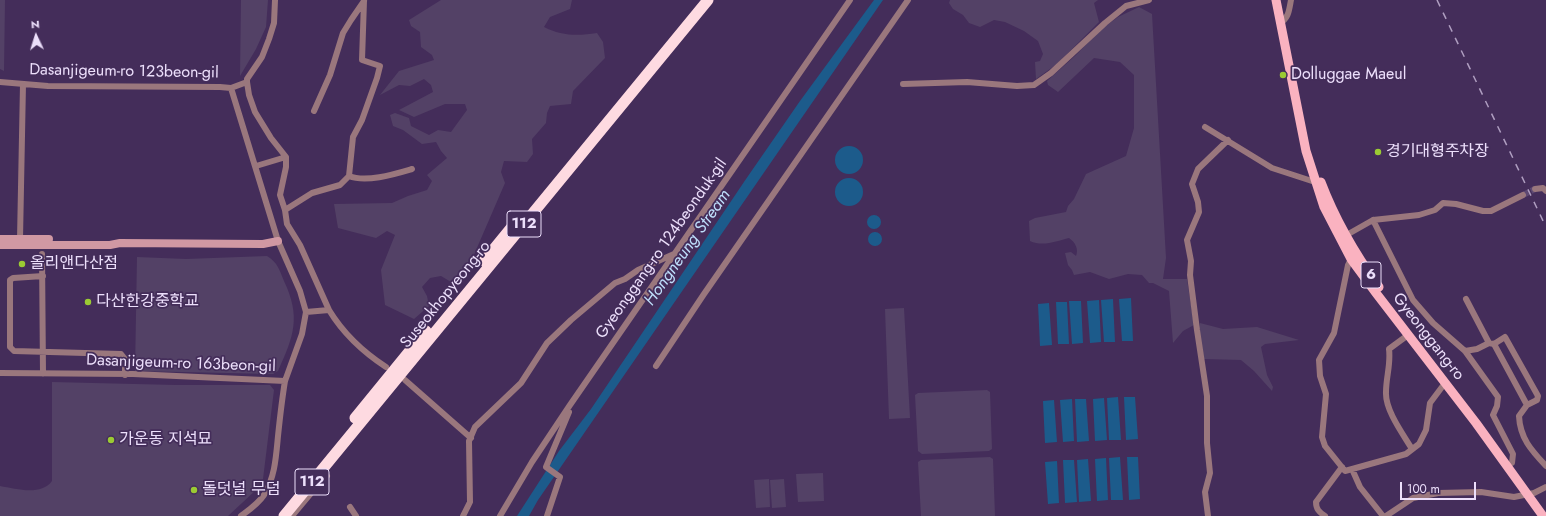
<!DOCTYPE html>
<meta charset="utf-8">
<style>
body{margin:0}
#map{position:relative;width:1546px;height:516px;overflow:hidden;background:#442d5a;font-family:Jost,sans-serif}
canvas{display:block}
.north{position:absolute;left:16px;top:16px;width:40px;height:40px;-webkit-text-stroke:3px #442d5a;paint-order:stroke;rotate:356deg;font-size:11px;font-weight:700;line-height:16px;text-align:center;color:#ecdffb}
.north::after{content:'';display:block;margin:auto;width:14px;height:18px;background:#ecdffb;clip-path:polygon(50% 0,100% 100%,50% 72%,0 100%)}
.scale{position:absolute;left:1400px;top:482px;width:76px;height:18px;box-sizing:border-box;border:2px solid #ecdffb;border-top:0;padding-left:5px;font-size:12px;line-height:14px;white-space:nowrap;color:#ecdffb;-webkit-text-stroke:3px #442d5a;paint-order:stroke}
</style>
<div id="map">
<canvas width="1546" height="516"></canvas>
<div class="north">N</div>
<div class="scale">100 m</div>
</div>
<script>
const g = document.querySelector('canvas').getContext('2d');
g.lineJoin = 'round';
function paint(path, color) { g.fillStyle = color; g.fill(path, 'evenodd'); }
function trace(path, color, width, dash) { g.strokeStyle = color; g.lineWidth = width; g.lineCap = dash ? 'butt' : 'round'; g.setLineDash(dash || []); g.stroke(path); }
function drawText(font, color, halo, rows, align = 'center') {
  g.font = font + ' Jost,"Noto Sans KR",sans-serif'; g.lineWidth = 3.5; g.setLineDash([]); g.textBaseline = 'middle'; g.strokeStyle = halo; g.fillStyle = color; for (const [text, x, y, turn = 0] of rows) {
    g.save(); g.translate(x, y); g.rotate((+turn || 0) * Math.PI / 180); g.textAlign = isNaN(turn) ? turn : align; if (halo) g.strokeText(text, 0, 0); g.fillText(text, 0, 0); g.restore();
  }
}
const green = new Path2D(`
 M 0,0 L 5,0 L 4,71 L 0,69 Z
 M 241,0 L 268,0 L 266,27 L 256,49 L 240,76 Z
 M 441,0 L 572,0 L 570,9 L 550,17 L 544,27 C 561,36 578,36 597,33 L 603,42 L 605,58 L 573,91 L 571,104 L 550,106 L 547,113 L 546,123 L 532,139 L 533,154 L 527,162 L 504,161 L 501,172 L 505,183 L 473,257 L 451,282 L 441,276 L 430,278 L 422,287 L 427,296 L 429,306 L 414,319 L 385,305 L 381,270 L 395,235 L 387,231 L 376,238 L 338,228 L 334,204 L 392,203 L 408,196 L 427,190 L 432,181 L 427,175 L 447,158 L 441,151 L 436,142 L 422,144 L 403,130 L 393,126 L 390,115 L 395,113 L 409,118 L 411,126 L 429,135 L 438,130 L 451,132 L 467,110 L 465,104 L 445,104 L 414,117 L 399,110 L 433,92 L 431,85 L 424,79 L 410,86 L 399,85 L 380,95 L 399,71 L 434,60 L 432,55 L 421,47 L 420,32 L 411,26 L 409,20 Z
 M 950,0 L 1098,0 L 1094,3 L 1099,22 L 1057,64 L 1036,79 L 1035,62 L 1040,61 L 1043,54 L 1038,41 L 1024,31 L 1005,22 L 994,20 L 980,27 L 969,23 L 963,15 L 953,9 L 949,3 Z
 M 1139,7 L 1152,14 L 1166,258 L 1163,279 L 1187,279 L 1194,325 L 1183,331 L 1173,343 L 1169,291 L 1153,283 L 1149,283 L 1142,275 L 1128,274 L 1109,279 L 1090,272 L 1074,275 L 1072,270 L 1068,265 L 1065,253 L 1071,252 L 1076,256 C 1079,249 1075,242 1069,238 C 1057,241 1043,247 1030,241 L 1029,221 L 1035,218 L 1066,212 L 1068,206 L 1074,199 L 1086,174 L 1126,156 L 1134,128 L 1134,75 L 1120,62 L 1094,58 L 1058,92 L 1048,85 L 1047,81 L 1076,55 L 1100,30 L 1118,17 Z
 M 267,256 C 278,263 279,269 284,281 C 301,317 294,336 278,371 L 273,374 L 135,371 L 137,257 L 186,259 Z
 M 904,308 L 910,418 L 889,419 L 885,309 Z
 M 1200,323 L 1223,329 L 1257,327 L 1299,340 L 1265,344 L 1261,347 L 1267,375 L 1273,387 L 1272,391 L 1254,371 L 1241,360 L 1204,359 L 1199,331 Z
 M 52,382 L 176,385 L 270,385 L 274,390 L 263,479 L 256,490 L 228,516 L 0,516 L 0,486 C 17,489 41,496 52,481 Z
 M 987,390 L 990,392 L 992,449 L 989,451 L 922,454 L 918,451 L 915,395 L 918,393 Z
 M 990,457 L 993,459 L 995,516 L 921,516 L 918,462 L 921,460 Z
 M 823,473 L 824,501 L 798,502 L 796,474 Z
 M 769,479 L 770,507 L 756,508 L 754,480 Z
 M 784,479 L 786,507 L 772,508 L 770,480 Z`);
const water = new Path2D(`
 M 874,0 L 883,0 L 538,500 L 529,516 L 517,516 L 559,451 L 591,409 L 746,179 L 800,101 Z
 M835 160a14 14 0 1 1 28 0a14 14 0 1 1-28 0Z
 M835 192a14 14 0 1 1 28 0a14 14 0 1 1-28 0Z
 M867 222a7 7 0 1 1 14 0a7 7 0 1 1-14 0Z
 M868 239a7 7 0 1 1 14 0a7 7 0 1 1-14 0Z
 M 1131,298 L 1133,341 L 1122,341 L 1119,299 Z
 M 1113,299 L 1115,342 L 1104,342 L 1101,300 Z
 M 1099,300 L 1101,342 L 1090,343 L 1087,301 Z
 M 1069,301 L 1081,301 L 1083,343 L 1072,344 Z
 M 1056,302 L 1067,302 L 1069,344 L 1058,344 Z
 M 1049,303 L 1052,345 L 1040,346 L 1038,304 Z
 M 1118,397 L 1121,440 L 1109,440 L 1107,398 Z
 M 1124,397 L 1135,397 L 1138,439 L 1126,440 Z
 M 1104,398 L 1107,440 L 1095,441 L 1093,399 Z
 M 1072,399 L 1074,441 L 1063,442 L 1060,400 Z
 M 1075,399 L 1086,399 L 1089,441 L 1077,442 Z
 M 1054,400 L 1057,442 L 1045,443 L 1043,401 Z
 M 1120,457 L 1123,500 L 1111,500 L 1109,458 Z
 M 1127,457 L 1138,457 L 1140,499 L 1129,500 Z
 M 1106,458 L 1108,500 L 1097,501 L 1095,459 Z
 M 1088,459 L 1091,501 L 1079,502 L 1077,460 Z
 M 1063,460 L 1074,460 L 1077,502 L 1065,503 Z
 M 1057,461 L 1059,503 L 1048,504 L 1045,462 Z`);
const streetTunnel = new Path2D(`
 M 1523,195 L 1535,189`);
const street = new Path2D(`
 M 1280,23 C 1289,18 1289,10 1291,0
 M 0,82 L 48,86 L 220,87 L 231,88 L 278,241 L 300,291 L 306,312 L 302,334 L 285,381
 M 247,82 L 249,95 L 255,112 L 271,138 L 286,157 L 286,167 L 280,195 L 285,210 L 287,224 L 300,245 L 329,310 L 306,312
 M 903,84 L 967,82 L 1017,86 L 1034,85 L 1051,73 L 1105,23 L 1126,6 L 1149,0
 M 231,88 L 247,82 L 247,79 L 262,57 L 269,39 L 274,23 L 275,0
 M 314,111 L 330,75 L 343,33 L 351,20 L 364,1
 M 1205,127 L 1272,168 L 1315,182
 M 256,166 L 286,157
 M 349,176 C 366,183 395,174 412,169
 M 1535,189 L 1543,188 L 1546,191
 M 285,210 L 312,193 L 340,185 L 349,176 L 353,137 L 362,120 L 377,78 L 380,66 L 362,60 L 364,1
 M 1373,220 L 1413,300 L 1433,323 L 1465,351 L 1498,397 L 1497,406 L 1493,415 L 1513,454 L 1512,463
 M 1343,237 L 1373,220 L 1419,215 L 1435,210 L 1443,203 L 1456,204 L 1483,211 L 1491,211 L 1523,195
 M 20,239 L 23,84
 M 42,254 L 43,374
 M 1351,259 L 1348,265 L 1334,333 L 1319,360 L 1320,376 L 1326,394 L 1322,437 L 1325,446 L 1345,471 L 1406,454 L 1419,444 L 1426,430 L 1430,403 L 1445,383
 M 43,276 L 13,278 L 10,280 L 10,347 L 14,351 L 121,354 L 125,359 L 125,375
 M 1466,299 L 1489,343 L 1494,344 L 1527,405 L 1519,416 C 1520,438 1531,450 1546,466
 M 329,310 C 343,333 363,352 386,367
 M 1408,335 L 1389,349 C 1391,364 1386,377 1386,392 C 1385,410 1403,434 1412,449
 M 1494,344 L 1505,337 L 1538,396 L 1537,400 L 1527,405
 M 1465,351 L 1477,349 L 1489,343
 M 656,366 L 704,294 L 908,0
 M 0,373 L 133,374 L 285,381 C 282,399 280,417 278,436 C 276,457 275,477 264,495 C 258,504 249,510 241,516
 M 405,380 L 471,438
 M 1352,469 L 1360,487 L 1383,516
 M 350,507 L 356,516
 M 292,516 L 317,486 L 327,476
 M 463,516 L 470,502 L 469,441 L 475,427 L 521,383 L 547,343 L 571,320 L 615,283 L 625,279 L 638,270 L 674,254
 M 500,516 L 532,462 L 570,405 L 850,0
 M 547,516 L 560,477 L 546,467 L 569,412
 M 1208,516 L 1205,492 L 1210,473 L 1207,443 L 1207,396 L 1197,330 L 1190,275 L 1191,261 L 1187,240 L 1199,212 L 1198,202 L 1192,184 L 1198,169 L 1228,140
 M 1325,516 C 1319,512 1316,509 1316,502 L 1342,467
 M 1386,516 L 1413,498 L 1438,493 L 1481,492 L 1514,497 L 1534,493 L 1546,487`);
const secondary = new Path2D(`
 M 0,239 L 49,239
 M 0,245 L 110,245 L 120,243 L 263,244 L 278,241`);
const primary = new Path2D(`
 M 1276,0 L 1306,151 L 1324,207 L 1351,259 L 1376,293 L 1476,423 L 1543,516
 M 1321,182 C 1335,219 1356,255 1379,287`);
const highway = new Path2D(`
 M 484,261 L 520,217
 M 355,418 L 426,331
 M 284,516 L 708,0`);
const rail = new Path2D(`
 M 1437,0 L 1546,227`);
const markers = [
 [1283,75,4,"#9bcb33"],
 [1378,152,4,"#9bcb33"],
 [22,264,4,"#9bcb33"],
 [88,302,4,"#9bcb33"],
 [111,440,4,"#9bcb33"],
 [194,490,4,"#9bcb33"]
];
const shields = [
 [524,224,34],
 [1371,275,20],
 [312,482,34]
];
const shieldNames = [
 ["112",524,224],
 ["6",1371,275],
 ["112",312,482]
];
const streetNames = [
 ["Dasanjigeum-ro 123beon-gil",124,72,1],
 ["Gyeonggang-ro 124beonduk-gil",662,249,-55],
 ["Suseokhopyeong-ro",446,295,-51],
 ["Gyeonggang-ro",1428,337,52],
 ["Dasanjigeum-ro 163beon-gil",181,364,2]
];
const poiNames = [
 ["Dolluggae Maeul",1291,75],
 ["경기대형주차장",1386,152],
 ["올리앤다산점",30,264],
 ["다산한강중학교",96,302],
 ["가운동 지석묘",119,440],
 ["돌덧널 무덤",202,490]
];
const waterNames = [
 ["Hongneung Stream",688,248,-55]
];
paint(green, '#534166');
paint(water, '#1c5b8b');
trace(streetTunnel, '#5d4872', 6, [6, 3]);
trace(street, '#9a777d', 6);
trace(secondary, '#d098a3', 8);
trace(primary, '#fab2c0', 9);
trace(highway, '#fedae1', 11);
trace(rail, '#af9ec0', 1.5, [7, 7]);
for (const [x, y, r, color] of markers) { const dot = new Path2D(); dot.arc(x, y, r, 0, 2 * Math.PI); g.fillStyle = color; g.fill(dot); trace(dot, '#442d5a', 1.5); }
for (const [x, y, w] of shields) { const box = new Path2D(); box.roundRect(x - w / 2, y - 13, w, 26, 3); g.fillStyle = '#442d5a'; g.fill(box); trace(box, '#ecdffb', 1); }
drawText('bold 15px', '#ecdffb', null, shieldNames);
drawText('16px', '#ecdffb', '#442d5a', streetNames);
drawText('16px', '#ecdffb', '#442d5a', poiNames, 'left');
drawText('italic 17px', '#beddfa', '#442d5a', waterNames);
</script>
